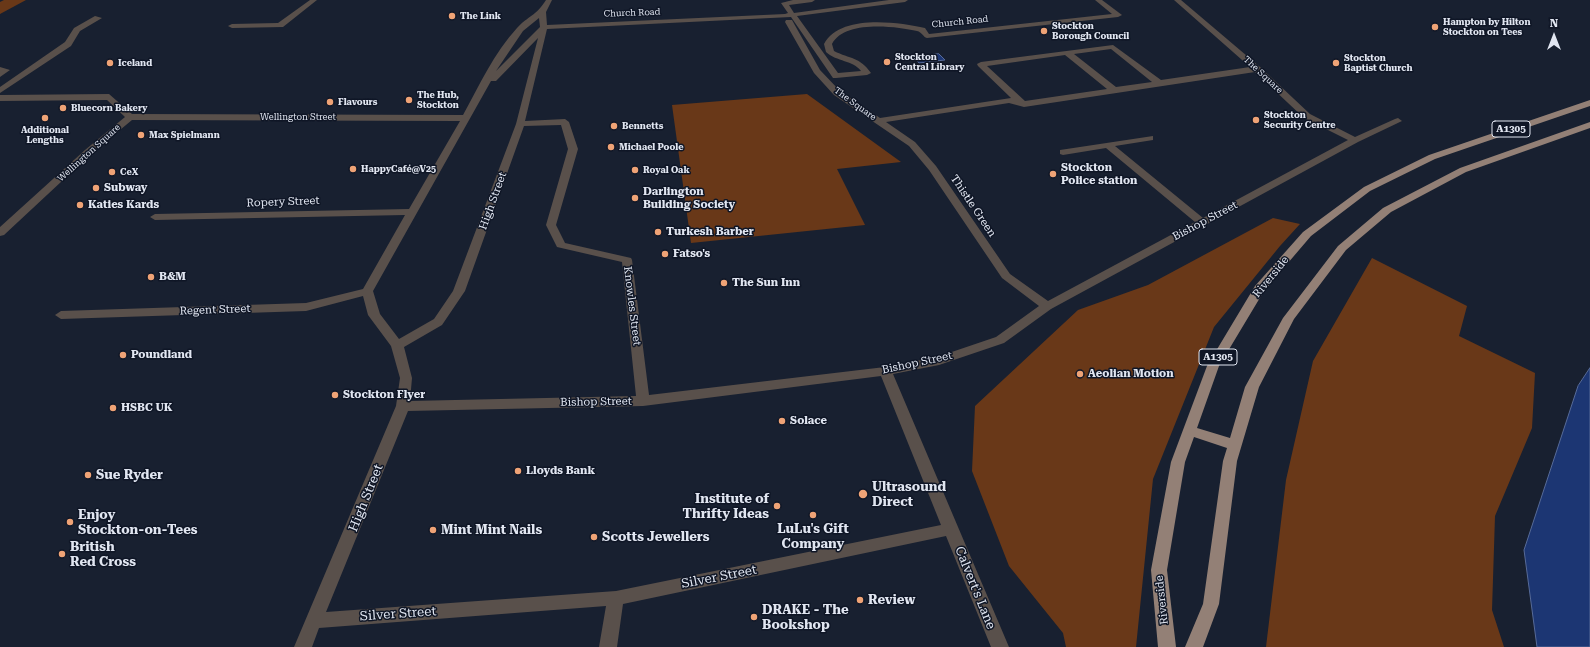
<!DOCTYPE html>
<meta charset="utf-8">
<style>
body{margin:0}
#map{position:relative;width:1590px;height:647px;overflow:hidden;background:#182030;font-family:"Roboto Serif",serif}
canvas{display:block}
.north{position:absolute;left:1534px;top:16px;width:40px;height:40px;-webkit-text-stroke:3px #0f1626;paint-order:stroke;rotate:0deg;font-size:11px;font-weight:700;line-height:16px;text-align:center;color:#e1e6f1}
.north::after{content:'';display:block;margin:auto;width:14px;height:18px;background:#e1e6f1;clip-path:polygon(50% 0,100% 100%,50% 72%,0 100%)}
</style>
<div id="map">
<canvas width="1590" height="647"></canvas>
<div class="north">N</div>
</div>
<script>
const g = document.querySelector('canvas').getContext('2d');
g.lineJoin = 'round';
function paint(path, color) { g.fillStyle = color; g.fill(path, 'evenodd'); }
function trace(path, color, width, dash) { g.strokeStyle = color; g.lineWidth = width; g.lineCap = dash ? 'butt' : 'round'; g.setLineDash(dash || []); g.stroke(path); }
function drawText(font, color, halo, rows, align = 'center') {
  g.font = font + ' "Roboto Serif",serif'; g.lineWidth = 3; g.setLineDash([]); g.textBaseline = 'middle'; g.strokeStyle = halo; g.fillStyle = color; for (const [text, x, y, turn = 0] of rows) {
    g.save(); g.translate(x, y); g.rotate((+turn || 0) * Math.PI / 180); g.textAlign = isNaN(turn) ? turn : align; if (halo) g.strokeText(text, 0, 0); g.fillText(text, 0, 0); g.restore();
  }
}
const green = new Path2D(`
 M 4,0 L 26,0 L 0,14 L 0,2 Z
 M 807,94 L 901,162 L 837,169 L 865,225 L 691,243 L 672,105 Z
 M 1273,218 L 1300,224 L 1280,246 L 1214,327 L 1153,479 L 1136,647 L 1066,647 L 1063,633 L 1009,566 L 972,471 L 975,406 L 1078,310 L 1148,285 Z
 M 1372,258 L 1467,306 L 1459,336 L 1535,373 L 1532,428 L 1495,516 L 1492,610 L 1504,647 L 1266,647 L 1286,480 L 1313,361 Z`);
const water = new Path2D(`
 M 939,54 L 945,60 L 919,63 L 914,57 Z
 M 1590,368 L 1590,647 L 1537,647 L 1524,550 L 1578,386 Z`);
const minor = new Path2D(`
 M 310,0 L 317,0 L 283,27 L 232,28 L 228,26 L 232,24 L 278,23 Z
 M 546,0 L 552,0 L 546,12 L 547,25 L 785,14 L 788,13 L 781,3 L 793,0 L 815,0 L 812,2 L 789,5 L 794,13 L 889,0 L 908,0 L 905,2 L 797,16 L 838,73 L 861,71 C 853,60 837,62 826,52 L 824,44 C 840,14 897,22 925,28 L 929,34 L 1112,14 L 1095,0 L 1102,0 L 1122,15 L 1118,17 L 927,38 C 923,37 922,32 917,31 C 895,26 844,20 832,44 L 834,51 C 850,59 860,57 871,73 L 867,75 L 836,78 L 833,78 L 791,17 L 547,29 L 525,121 L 565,119 L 569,122 L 578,149 L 556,225 L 565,243 L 631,258 L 632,260 L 649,395 L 885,367 L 937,357 L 996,337 L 1039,306 L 1002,278 L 929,170 L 909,146 L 834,95 L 814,73 L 785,22 L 786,20 L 792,20 L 820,70 L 840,91 L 880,118 L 1011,98 L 978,66 L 977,64 L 981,62 L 1113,45 L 1161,80 L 1250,67 L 1174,0 L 1181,0 L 1260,67 L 1310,114 L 1355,137 L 1395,119 L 1398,118 L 1402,121 L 1358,142 L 1051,309 L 1004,343 L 939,365 L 893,374 L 1009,647 L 991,647 L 946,536 L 623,604 L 617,647 L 599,647 L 606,606 L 319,628 L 312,647 L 294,647 L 396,406 L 400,378 L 391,346 L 368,315 L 363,296 L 306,311 L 61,319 L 55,315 L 61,311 L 306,303 L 363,289 L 405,215 L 155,220 L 150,217 L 155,214 L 409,209 L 460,121 L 132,120 L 91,154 L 4,235 L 0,236 L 0,227 L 85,150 L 125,117 L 107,100 L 0,101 L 0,95 L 109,94 L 132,114 L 463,115 C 479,86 494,53 517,28 C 528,16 536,16 546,0 ZM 539,18 L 540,27 L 496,71 L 523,31 ZM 538,38 L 516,124 L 453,291 L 434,319 L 399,339 L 380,314 L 373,291 L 491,81 L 496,81 ZM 1111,49 L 1152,82 L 1116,87 L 1074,54 ZM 1065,55 L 1107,89 L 1025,101 L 987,66 ZM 1255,72 L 1304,118 L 1348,140 L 1203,218 L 1115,146 L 1153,140 L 1153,136 L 1060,150 L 1060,154 L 1063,155 L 1106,148 L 1195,222 L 1048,301 L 1010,274 L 936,166 L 915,142 L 886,122 L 1009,103 L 1024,107 ZM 561,125 L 568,149 L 546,225 L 557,247 L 622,262 L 636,396 L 410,401 L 412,378 L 404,347 L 442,325 L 465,291 L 524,126 ZM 881,376 L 941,525 L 616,591 L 326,612 L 408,411 L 643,406 Z
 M 95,16 L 102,18 L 80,31 L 71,46 L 0,93 L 0,87 L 65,42 L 74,28 Z
 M 0,67 L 10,70 L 0,77 Z`);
const major = new Path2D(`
 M 1590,100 L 1590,106 L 1435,159 L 1370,191 L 1311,236 L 1264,291 L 1219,366 L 1197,428 L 1230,438 L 1245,387 L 1283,318 L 1338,246 L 1383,208 L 1460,168 L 1590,122 L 1590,128 L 1466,172 L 1391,212 L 1346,250 L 1294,319 L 1259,387 L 1237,461 L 1219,604 L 1203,647 L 1185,647 L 1203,604 L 1223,461 L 1227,448 L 1194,437 L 1185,462 L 1167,570 L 1176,647 L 1158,647 L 1151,570 L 1171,462 L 1207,366 L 1255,286 L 1303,232 L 1364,187 L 1429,155 Z`);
const markers = [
 [452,16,4,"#efa376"],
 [1435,27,4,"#efa376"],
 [1044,31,4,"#efa376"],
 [887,62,4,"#efa376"],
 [110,63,4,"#efa376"],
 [1336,63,4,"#efa376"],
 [409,100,4,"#efa376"],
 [330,102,4,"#efa376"],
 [63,108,4,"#efa376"],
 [45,118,4,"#efa376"],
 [1256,120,4,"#efa376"],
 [614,126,4,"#efa376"],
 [141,135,4,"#efa376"],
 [611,147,4,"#efa376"],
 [353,169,4,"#efa376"],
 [635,170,4,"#efa376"],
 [112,172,4,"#efa376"],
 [1053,174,4,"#efa376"],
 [96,188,4,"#efa376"],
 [635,198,4,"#efa376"],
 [80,205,4,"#efa376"],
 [658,232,4,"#efa376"],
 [665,254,4,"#efa376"],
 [151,277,4,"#efa376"],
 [724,283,4,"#efa376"],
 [123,355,4,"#efa376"],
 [1080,374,4,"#efa376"],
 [335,395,4,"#efa376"],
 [113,408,4,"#efa376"],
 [782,421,4,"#efa376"],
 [518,471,4,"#efa376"],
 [88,475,4,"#efa376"],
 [863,494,5,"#efa376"],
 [777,506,4,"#efa376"],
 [813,515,4,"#efa376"],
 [70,522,4,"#efa376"],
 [433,530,4,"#efa376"],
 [594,537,4,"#efa376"],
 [62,554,4,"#efa376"],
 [860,600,4,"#efa376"],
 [754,617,4,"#efa376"]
];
const farStreetnames = [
 ["Church Road",632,13,-2],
 ["Church Road",960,22,-6],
 ["The Square",1263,75,43],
 ["The Square",855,104,36],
 ["Wellington Street",298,117],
 ["Wellington Square",89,153,-42]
];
const farPoinames = [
 ["The Link",460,16],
 ["Hampton by Hilton",1443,22],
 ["Stockton on Tees",1443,32],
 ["Stockton",1052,26],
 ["Borough Council",1052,36],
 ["Stockton",895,57],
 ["Central Library",895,67],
 ["Stockton",1344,58],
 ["Baptist Church",1344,68],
 ["Iceland",118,63],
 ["The Hub,",417,95],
 ["Stockton",417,105],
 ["Flavours",338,102],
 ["Bluecorn Bakery",71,108],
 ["Stockton",1264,115],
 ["Security Centre",1264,125],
 ["Bennetts",622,126],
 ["Additional",45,130,"center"],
 ["Lengths",45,140,"center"],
 ["Max Spielmann",149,135],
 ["Michael Poole",619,147],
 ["HappyCafé@V25",361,169],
 ["Royal Oak",643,170],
 ["CeX",120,172]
];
const shields = [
 [1511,129,38],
 [1218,357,38]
];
const shieldNames = [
 ["A1305",1511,129],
 ["A1305",1218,357]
];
const poiNames = [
 ["Stockton",1061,168],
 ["Police station",1061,181],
 ["Subway",104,188],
 ["Darlington",643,192],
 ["Building Society",643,205],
 ["Katies Kards",88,205],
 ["Turkesh Barber",666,232],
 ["Fatso's",673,254],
 ["B&M",159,277],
 ["The Sun Inn",732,283],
 ["Poundland",131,355],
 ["Aeolian Motion",1088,374],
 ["Stockton Flyer",343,395],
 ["HSBC UK",121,408],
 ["Solace",790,421],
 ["Lloyds Bank",526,471]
];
const streetNames = [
 ["High Street",493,201,-70],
 ["Ropery Street",283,202,-2],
 ["Thistle Green",973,206,56],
 ["Bishop Street",1205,221,-28],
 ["Riverside",1271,277,-51],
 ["Knowles Street",632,306,83],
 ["Regent Street",215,310,-2],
 ["Bishop Street",917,363,-12],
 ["Bishop Street",596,402,-1],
 ["Riverside",1162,600,-96]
];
const nearPoinames = [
 ["Sue Ryder",96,475],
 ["Ultrasound",872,487],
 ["Direct",872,502],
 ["Institute of",769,499,"right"],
 ["Thrifty Ideas",769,514,"right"],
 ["Enjoy",78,515],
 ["Stockton-on-Tees",78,530],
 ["LuLu's Gift",813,529,"center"],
 ["Company",813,544,"center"],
 ["Mint Mint Nails",441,530],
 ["Scotts Jewellers",602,537],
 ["British",70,547],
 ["Red Cross",70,562],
 ["Review",868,600],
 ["DRAKE - The",762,610],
 ["Bookshop",762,625]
];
const nearStreetnames = [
 ["High Street",366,498,-68],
 ["Silver Street",719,577,-11],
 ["Calvert's Lane",975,588,68],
 ["Silver Street",398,614,-4]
];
paint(green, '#693818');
paint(water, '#1c3673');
trace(water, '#576b99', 1);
paint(minor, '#59504b');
paint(major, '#938076');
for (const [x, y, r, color] of markers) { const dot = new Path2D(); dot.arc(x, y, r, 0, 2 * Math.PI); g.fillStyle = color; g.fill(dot); trace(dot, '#0f1626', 1.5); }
drawText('9px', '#e1e6f1', '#0f1626', farStreetnames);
drawText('bold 9px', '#e1e6f1', '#0f1626', farPoinames, 'left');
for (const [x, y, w] of shields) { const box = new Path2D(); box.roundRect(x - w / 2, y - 8, w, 16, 3); g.fillStyle = '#0f1626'; g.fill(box); trace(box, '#e1e6f1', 1); }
drawText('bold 10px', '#e1e6f1', null, shieldNames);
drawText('bold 11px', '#e1e6f1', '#0f1626', poiNames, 'left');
drawText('11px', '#e1e6f1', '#0f1626', streetNames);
drawText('bold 13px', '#e1e6f1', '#0f1626', nearPoinames, 'left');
drawText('13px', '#e1e6f1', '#0f1626', nearStreetnames);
</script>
